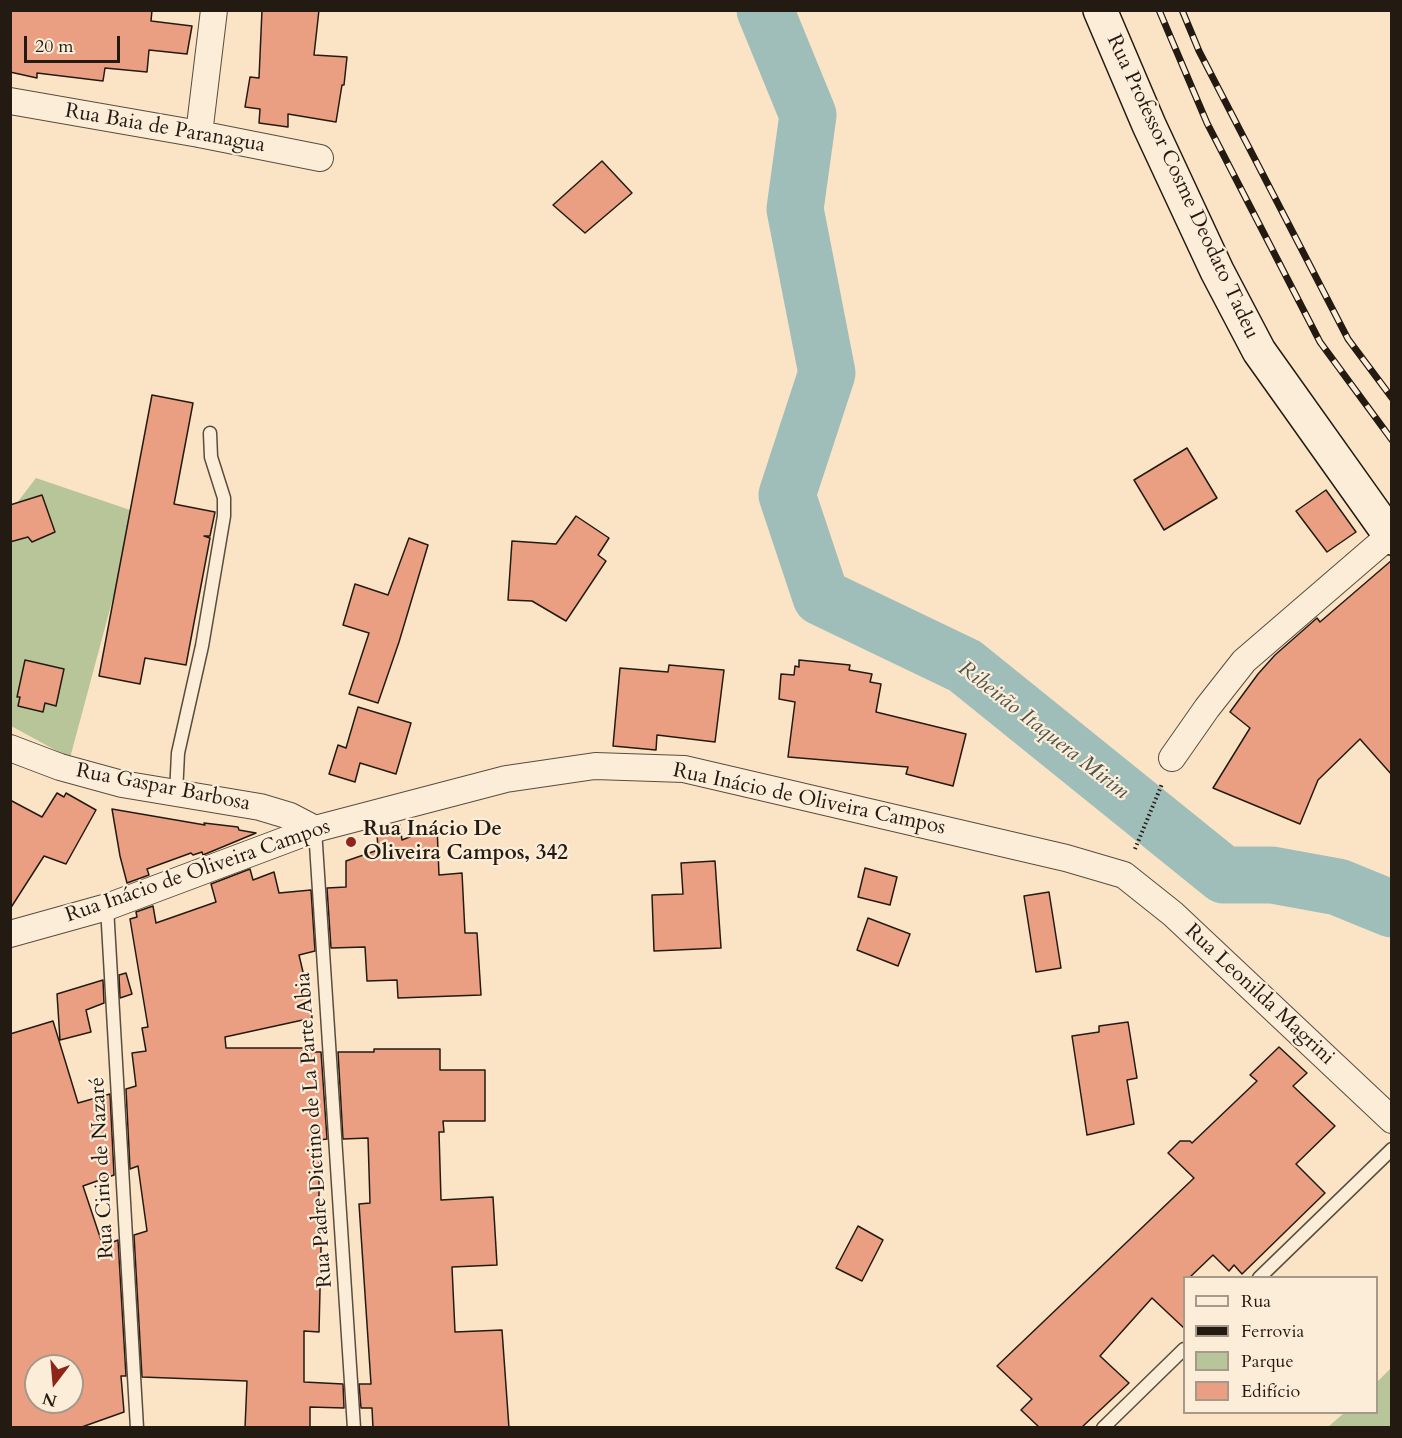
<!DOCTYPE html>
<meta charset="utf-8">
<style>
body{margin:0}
#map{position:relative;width:1402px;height:1438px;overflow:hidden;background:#fbe4c5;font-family:Cardo,serif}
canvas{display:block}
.frame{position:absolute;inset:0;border:12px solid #231b11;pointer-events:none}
.legend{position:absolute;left:1183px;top:1276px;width:195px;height:138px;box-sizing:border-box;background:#fcedd9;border:2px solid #a59989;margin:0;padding:8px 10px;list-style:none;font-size:18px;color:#231b11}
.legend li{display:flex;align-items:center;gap:12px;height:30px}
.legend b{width:30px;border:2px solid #a59989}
.north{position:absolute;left:24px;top:1354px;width:60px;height:60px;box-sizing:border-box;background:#fcedd9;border:2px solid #a59989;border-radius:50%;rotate:196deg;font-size:16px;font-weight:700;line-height:24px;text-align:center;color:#231b11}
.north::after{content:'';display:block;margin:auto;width:21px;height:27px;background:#8f2418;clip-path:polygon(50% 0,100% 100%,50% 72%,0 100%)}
.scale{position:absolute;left:24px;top:36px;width:96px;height:27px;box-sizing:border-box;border:3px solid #231b11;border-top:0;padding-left:8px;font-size:18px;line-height:21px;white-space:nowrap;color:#231b11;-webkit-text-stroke:4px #fcedd9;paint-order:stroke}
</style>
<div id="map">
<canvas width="1402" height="1438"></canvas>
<div class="frame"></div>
<ul class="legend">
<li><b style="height:8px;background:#fcedd9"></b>Rua</li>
<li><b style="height:8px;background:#231b11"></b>Ferrovia</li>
<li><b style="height:16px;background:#b8c599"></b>Parque</li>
<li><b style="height:16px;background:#ea9f83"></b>Edifício</li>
</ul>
<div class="north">N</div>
<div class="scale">20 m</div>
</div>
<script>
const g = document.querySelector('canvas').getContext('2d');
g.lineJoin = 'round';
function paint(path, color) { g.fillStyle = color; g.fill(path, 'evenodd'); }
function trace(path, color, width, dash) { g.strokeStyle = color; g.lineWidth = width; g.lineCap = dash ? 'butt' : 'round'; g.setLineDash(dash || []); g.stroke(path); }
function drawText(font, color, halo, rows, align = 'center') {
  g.font = font + ' Cardo,serif'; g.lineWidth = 4.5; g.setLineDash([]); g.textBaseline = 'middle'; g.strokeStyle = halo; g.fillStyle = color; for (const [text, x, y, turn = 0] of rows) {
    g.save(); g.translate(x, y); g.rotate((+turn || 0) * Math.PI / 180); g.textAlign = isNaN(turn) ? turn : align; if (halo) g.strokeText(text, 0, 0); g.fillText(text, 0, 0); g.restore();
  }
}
const green = new Path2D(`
 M 36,478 L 136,512 L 70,758 L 11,726 L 10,512 Z
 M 1391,1368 L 1391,1427 L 1328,1427 L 1344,1413 L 1376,1412 L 1377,1382 Z`);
const river = new Path2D(`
 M 765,10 L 808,115 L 795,209 L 827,373 L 787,495 L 821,597 L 965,666 L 1224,875 L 1272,875 L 1338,887 L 1392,909`);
const building = new Path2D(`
 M 10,10 L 152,10 L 151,21 L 192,26 L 187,54 L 149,50 L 147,72 L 105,68 L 103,81 L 37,73 L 37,78 L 10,72 Z
 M 262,10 L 319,10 L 314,55 L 347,57 L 344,85 L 342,85 L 336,122 L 288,114 L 288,127 L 259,123 L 260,109 L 245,107 L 250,77 L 259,78 Z
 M 602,161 L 632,193 L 585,233 L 553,205 Z
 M 152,395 L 193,403 L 174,504 L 215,512 L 210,536 L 204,536 L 210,538 L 186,665 L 145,658 L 140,684 L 99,676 Z
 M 1187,448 L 1217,498 L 1164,530 L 1134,480 Z
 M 1326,490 L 1356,532 L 1327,552 L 1296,511 Z
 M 42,495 L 55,532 L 32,542 L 28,537 L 10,542 L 10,505 Z
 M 576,516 L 609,538 L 598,555 L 606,561 L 566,621 L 532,601 L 508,600 L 512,541 L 556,544 Z
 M 409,538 L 428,545 L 399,642 L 378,703 L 349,694 L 369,633 L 343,625 L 355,584 L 388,595 Z
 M 1392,560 L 1392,775 L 1360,739 L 1318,780 L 1300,824 L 1213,788 L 1250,728 L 1230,712 L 1258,674 L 1275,655 L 1317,618 L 1320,622 Z
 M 25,660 L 64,669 L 56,706 L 45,703 L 43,712 L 18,706 L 20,697 L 17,697 Z
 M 799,660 L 850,665 L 849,670 L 872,674 L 870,682 L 881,684 L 876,712 L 966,734 L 953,786 L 906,774 L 908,767 L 788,757 L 795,702 L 779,699 L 781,674 L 794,675 L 795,666 L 799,667 Z
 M 669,665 L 724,670 L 715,742 L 657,735 L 656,750 L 613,746 L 620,668 L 668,672 Z
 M 358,707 L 411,723 L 396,774 L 360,763 L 355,782 L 329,774 L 338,745 L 346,748 Z
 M 57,793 L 64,797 L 66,793 L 96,810 L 66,864 L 44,856 L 10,909 L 10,800 L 42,817 Z
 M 112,809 L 205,825 L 204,823 L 238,827 L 239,830 L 256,833 L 203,855 L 202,852 L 193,855 L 191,853 L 147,869 L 149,875 L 127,883 L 120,856 Z
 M 400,825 L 402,840 L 437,826 L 439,875 L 462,873 L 465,933 L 477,933 L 481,995 L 398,998 L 397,980 L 367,981 L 365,947 L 331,948 L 327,888 L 346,887 L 346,861 L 378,850 L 377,833 Z
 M 715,861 L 721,948 L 654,951 L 652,895 L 683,894 L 681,863 Z
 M 865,868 L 897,877 L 890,905 L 858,897 Z
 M 250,869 L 253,880 L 274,872 L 279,893 L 311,890 L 315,951 L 299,955 L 311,1006 L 312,1018 L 225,1037 L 226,1048 L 314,1048 L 315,1052 L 321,1052 L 327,1139 L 319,1140 L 319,1206 L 322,1206 L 319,1332 L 304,1331 L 304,1382 L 343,1384 L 344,1408 L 310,1407 L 310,1428 L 245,1428 L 247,1381 L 142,1377 L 134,1235 L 147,1231 L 138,1166 L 130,1169 L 126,1089 L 136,1086 L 132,1053 L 146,1051 L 142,1028 L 148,1027 L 130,919 L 137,917 L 136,912 L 153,906 L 156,923 L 216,902 L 211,884 Z
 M 1049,892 L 1061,968 L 1036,972 L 1024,896 Z
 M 868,918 L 910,934 L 898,966 L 857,950 Z
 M 126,973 L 132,994 L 120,998 L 119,975 Z
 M 103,980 L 104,1003 L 86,1010 L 91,1032 L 60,1040 L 57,994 Z
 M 53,1021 L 78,1103 L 110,1094 L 114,1175 L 83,1186 L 103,1246 L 118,1240 L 126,1376 L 121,1376 L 124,1412 L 79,1428 L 10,1428 L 10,1034 ZM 36,1366 L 72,1366 L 72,1402 L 36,1402 Z
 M 1128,1022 L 1137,1078 L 1127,1080 L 1134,1124 L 1087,1135 L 1072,1036 L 1099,1032 L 1099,1026 Z
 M 1279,1047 L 1307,1073 L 1293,1086 L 1335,1126 L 1296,1164 L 1325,1193 L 1242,1274 L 1234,1265 L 1229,1271 L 1213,1255 L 1189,1278 L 1185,1278 L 1185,1329 L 1152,1298 L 1100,1356 L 1129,1383 L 1081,1428 L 1040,1428 L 1021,1410 L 1032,1399 L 997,1366 L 1194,1178 L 1168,1153 L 1180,1141 L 1190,1141 L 1192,1143 L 1257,1081 L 1250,1075 Z
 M 374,1049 L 440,1049 L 440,1070 L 485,1070 L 485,1121 L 443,1121 L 444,1132 L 439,1132 L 441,1200 L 493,1197 L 497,1265 L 452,1267 L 455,1332 L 502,1330 L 509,1428 L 373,1428 L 372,1408 L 361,1408 L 359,1384 L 371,1384 L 359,1204 L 370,1203 L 368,1138 L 343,1139 L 338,1052 L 374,1052 Z
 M 858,1226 L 883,1240 L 862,1281 L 836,1268 Z`);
const path = new Path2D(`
 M 1135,849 L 1162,784`);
const lane = new Path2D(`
 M 176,794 L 178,753 L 202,646 L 224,516 L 224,498 L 211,457 L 210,433
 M 315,829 L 354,1428
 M 107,907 L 137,1428
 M 1259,1278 L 1392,1149
 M 1103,1428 L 1184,1349`);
const street = new Path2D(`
 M 10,101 L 199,134 L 320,158
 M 199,134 L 214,10
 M 10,748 L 60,767 L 122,784 L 260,807 L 290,816 L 315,829
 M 1172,758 L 1207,708 L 1244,661 L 1389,536
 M 10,934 L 107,907 L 315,829 L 506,779 L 595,766 L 684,769 L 1066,858 L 1124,875 L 1173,914 L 1392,1120`);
const secondary = new Path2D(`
 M 1100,10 L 1149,125 L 1217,271 L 1259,351 L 1392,538`);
const rail = new Path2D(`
 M 1159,10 L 1207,123 L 1320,342 L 1392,440
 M 1182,10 L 1199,51 L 1348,339 L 1392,398`);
const markers = [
 [351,842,6,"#8f2418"]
];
const streetNames = [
 ["Rua Baia de Paranagua",165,129,10],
 ["Rua Professor Cosme Deodato Tadeu",1182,187,65],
 ["Rua Gaspar Barbosa",163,788,11],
 ["Rua Inácio de Oliveira Campos",809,800,12],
 ["Rua Inácio de Oliveira Campos",198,872,-19],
 ["Rua Leonilda Magrini",1259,995,43],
 ["Rua Padre Dictino de La Parte Abia",315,1130,-94],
 ["Rua Cirio de Nazaré",103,1168,-93]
];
const poiNames = [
 ["Rua Inácio De",363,830],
 ["Oliveira Campos, 342",363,854]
];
const waterNames = [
 ["Ribeirão Itaquera Mirim",1043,731,38]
];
paint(green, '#b8c599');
trace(river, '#9fbeb9', 57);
paint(building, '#ea9f83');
trace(building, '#231b11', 1.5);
trace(lane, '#594d3e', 15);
trace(street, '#594d3e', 28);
trace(secondary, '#231b11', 36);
trace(path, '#231b11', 4, [1.5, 3]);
trace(lane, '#fcedd9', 12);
trace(street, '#fcedd9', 26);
trace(secondary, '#fcedd9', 33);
trace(rail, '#231b11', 7);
trace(rail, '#fcedd9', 4.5, [14]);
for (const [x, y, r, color] of markers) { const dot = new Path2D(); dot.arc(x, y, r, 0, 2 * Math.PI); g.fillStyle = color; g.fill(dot); trace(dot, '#fcedd9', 2); }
drawText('21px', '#231b11', '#fcedd9', streetNames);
drawText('bold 21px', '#231b11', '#fcedd9', poiNames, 'left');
drawText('italic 22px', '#4e544c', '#fcedd9', waterNames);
</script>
